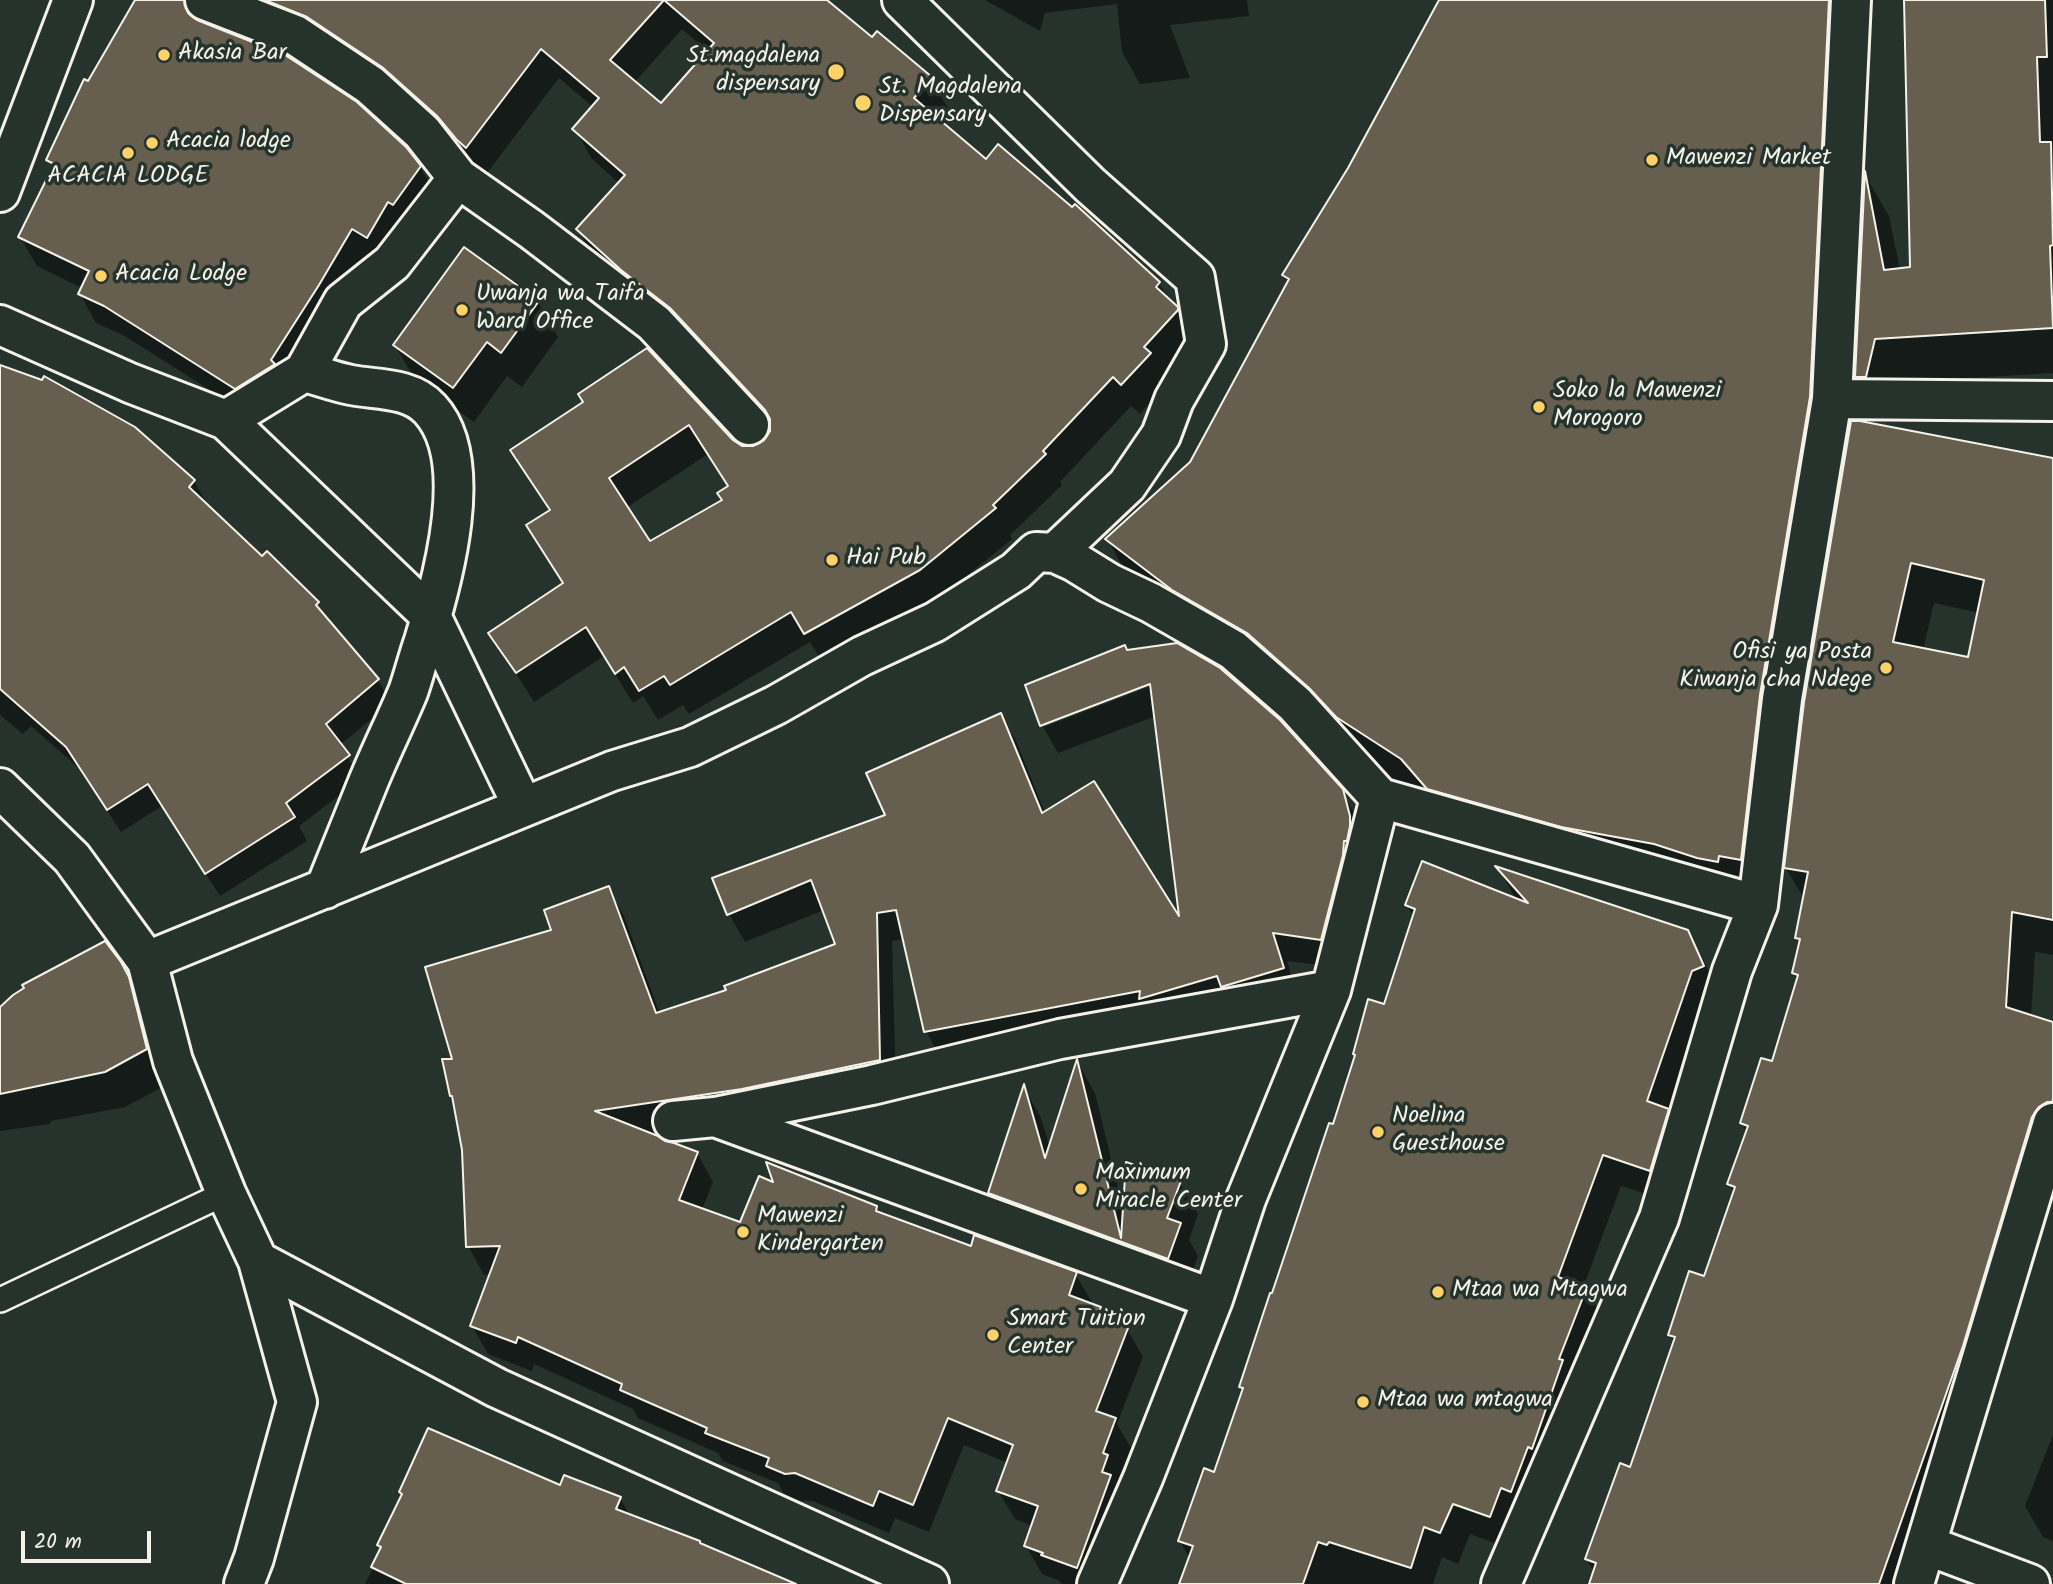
<!DOCTYPE html>
<style>
body{margin:0}
#map{position:relative;width:2053px;height:1584px;overflow:hidden;background:#26332d;font-family:Kalam,sans-serif}
canvas{display:block}
.scale{position:absolute;left:21px;top:1531px;width:130px;height:32px;box-sizing:border-box;border:4px solid #f4f1e8;border-top:0;padding-left:9px;font-size:21px;line-height:24px;white-space:nowrap;color:#f4f1e8;-webkit-text-stroke:5px #26332d;paint-order:stroke}
</style>
<div id="map">
<canvas width="2053" height="1584"></canvas>
<div class="scale">20 m</div>
</div>
<script>
const g = document.querySelector('canvas').getContext('2d');
g.lineJoin = 'round';
function paint(path, color) { g.fillStyle = color; g.fill(path, 'evenodd'); }
function trace(path, color, width, dash) { g.strokeStyle = color; g.lineWidth = width; g.lineCap = dash ? 'butt' : 'round'; g.setLineDash(dash || []); g.stroke(path); }
function drawText(font, color, halo, rows, align = 'center') {
  g.font = font + ' Kalam,sans-serif'; g.lineWidth = 7; g.setLineDash([]); g.textBaseline = 'middle'; g.strokeStyle = halo; g.fillStyle = color; for (const [text, x, y, turn = 0] of rows) {
    g.save(); g.translate(x, y); g.rotate((+turn || 0) * Math.PI / 180); g.textAlign = isNaN(turn) ? turn : align; if (halo) g.strokeText(text, 0, 0); g.fillText(text, 0, 0); g.restore();
  }
}
const shadow = new Path2D(`
 M 137,0 L 144,0 L 420,167 L 437,197 L 253,417 L 123,335 L 96,323 L 80,294 L 82,288 L 37,266 L 20,237 L 53,169 L 48,160 Z
 M 257,0 L 824,0 L 872,39 L 930,78 L 948,108 L 937,120 L 986,161 L 1159,283 L 1169,301 L 1176,308 L 1194,341 L 1162,376 L 1167,384 L 1140,414 L 1131,406 L 1060,482 L 1062,485 L 1010,535 L 1012,539 L 937,600 L 823,663 L 810,642 L 689,714 L 683,705 L 658,720 L 643,696 L 633,703 L 604,656 L 534,702 L 491,633 L 564,585 L 545,555 L 550,512 L 512,451 L 585,403 L 647,350 L 732,441 L 741,447 L 754,448 L 765,443 L 771,433 L 772,427 L 689,338 L 595,259 L 578,229 L 620,184 L 592,159 L 575,129 L 593,107 L 559,78 L 484,177 ZM 682,29 L 708,52 L 661,106 L 634,83 ZM 708,454 L 729,488 L 724,500 L 650,544 L 626,508 Z
 M 985,0 L 1247,0 L 1249,16 L 1170,25 L 1190,78 L 1140,84 L 1122,52 L 1117,4 L 1045,13 L 1040,31 Z
 M 1441,0 L 1846,0 L 1854,42 L 1766,903 L 1428,803 L 1364,761 L 1132,583 L 1107,539 L 1191,464 L 1289,282 L 1284,275 L 1350,169 Z
 M 1905,0 L 2053,0 L 2053,373 L 1900,382 L 1891,420 L 1882,420 L 1857,377 L 1866,177 L 1889,216 L 1900,270 L 1912,268 Z
 M 538,302 L 558,337 L 522,387 L 507,376 L 474,422 L 415,380 L 395,345 Z
 M 0,367 L 194,481 L 207,504 L 262,559 L 317,603 L 326,619 L 378,680 L 391,703 L 340,745 L 361,779 L 299,826 L 307,841 L 220,896 L 162,806 L 121,832 L 81,770 L 31,726 L 23,734 L 0,715 Z
 M 1852,423 L 2053,460 L 2053,955 L 2035,952 L 2031,1017 L 2053,1024 L 2053,1164 L 1916,1584 L 1591,1584 L 1595,1573 L 1586,1559 L 1632,1469 L 1675,1344 L 1670,1335 L 1705,1278 L 1735,1194 L 1729,1184 L 1747,1132 L 1742,1123 L 1774,1064 L 1798,981 L 1793,973 L 1801,943 L 1797,938 L 1804,899 L 1786,868 ZM 1934,603 L 1979,613 L 1970,659 L 1923,650 Z
 M 1127,651 L 1341,790 L 1358,820 L 1337,967 L 1287,961 L 1298,997 L 942,1060 L 926,1031 L 905,939 L 892,941 L 896,1089 L 759,1117 L 647,1134 L 664,1143 L 697,1153 L 713,1182 L 702,1210 L 741,1224 L 775,1185 L 876,1207 L 880,1214 L 972,1249 L 1075,1274 L 1092,1302 L 1091,1305 L 1100,1308 L 1108,1322 L 1127,1329 L 1143,1357 L 1117,1424 L 1131,1448 L 1119,1478 L 1123,1484 L 1097,1584 L 1062,1584 L 1058,1580 L 1042,1574 L 1026,1546 L 1033,1526 L 1015,1519 L 998,1491 L 1008,1463 L 964,1445 L 929,1532 L 895,1518 L 889,1533 L 813,1501 L 802,1501 L 784,1494 L 778,1483 L 723,1461 L 718,1453 L 638,1418 L 633,1409 L 534,1364 L 532,1371 L 488,1354 L 472,1326 L 491,1274 L 484,1275 L 468,1246 L 464,1150 L 455,1102 L 452,1096 L 454,1060 L 553,931 L 608,888 L 624,916 L 660,1014 L 728,991 L 837,946 L 824,910 L 745,942 L 729,914 L 887,816 L 1001,715 L 1017,743 L 1045,813 L 1182,924 L 1156,716 L 1058,753 L 1042,725 L 1028,686 ZM 1158,680 L 1159,683 L 1044,727 L 1044,723 Z
 M 1499,869 L 1686,931 L 1705,963 L 1720,998 L 1668,1201 L 1621,1186 L 1583,1288 L 1586,1289 L 1604,1320 L 1508,1548 L 1470,1534 L 1458,1564 L 1442,1557 L 1433,1584 L 1181,1584 L 1190,1559 L 1180,1541 L 1215,1474 L 1244,1392 L 1241,1386 L 1334,1126 L 1385,1006 L 1414,918 L 1407,905 L 1517,901 Z
 M 120,963 L 140,1000 L 166,1085 L 125,1107 L 51,1121 L 50,1124 L 0,1131 L 0,1009 Z
 M 1078,1063 L 1095,1093 L 1124,1212 L 1179,1182 L 1198,1214 L 1189,1240 L 1198,1256 L 1186,1290 L 1008,1225 L 990,1193 L 1024,1088 L 1041,1118 L 1050,1148 Z
 M 2053,1435 L 2053,1541 L 2043,1537 L 2025,1506 Z
 M 561,1488 L 620,1498 L 630,1516 L 792,1584 L 365,1584 L 382,1550 L 379,1545 L 403,1495 L 401,1492 Z`);
const building = new Path2D(`
 M 135,0 L 184,0 L 188,13 L 197,20 L 285,55 L 357,102 L 406,147 L 421,166 L 393,205 L 388,202 L 367,238 L 352,229 L 319,285 L 271,360 L 275,364 L 235,389 L 104,306 L 78,294 L 89,271 L 18,237 L 54,164 L 46,160 L 84,79 L 88,81 Z
 M 265,0 L 827,0 L 872,37 L 877,31 L 932,77 L 914,98 L 986,159 L 998,144 L 1072,207 L 1075,204 L 1160,282 L 1156,287 L 1178,307 L 1178,310 L 1144,347 L 1151,353 L 1121,385 L 1113,377 L 1043,451 L 1046,454 L 993,505 L 996,508 L 920,570 L 804,634 L 791,612 L 670,685 L 664,676 L 639,691 L 624,667 L 615,674 L 586,627 L 516,673 L 488,633 L 563,583 L 526,525 L 550,510 L 510,450 L 583,402 L 578,394 L 647,348 L 733,440 L 742,446 L 753,446 L 764,440 L 770,431 L 770,419 L 765,410 L 670,308 L 621,270 L 576,229 L 625,175 L 572,129 L 599,98 L 541,49 L 466,148 L 456,139 L 437,116 L 382,67 L 307,17 ZM 664,0 L 714,43 L 661,103 L 610,60 ZM 689,425 L 728,486 L 717,493 L 722,500 L 650,541 L 609,478 Z
 M 1439,0 L 1829,0 L 1810,397 L 1760,695 L 1741,860 L 1719,856 L 1718,862 L 1697,858 L 1654,844 L 1561,827 L 1427,789 L 1401,759 L 1336,717 L 1309,688 L 1247,633 L 1172,590 L 1105,539 L 1190,462 L 1289,279 L 1282,275 L 1348,168 Z
 M 1904,0 L 2045,0 L 2047,57 L 2037,57 L 2040,142 L 2051,142 L 2053,245 L 2050,246 L 2053,328 L 1875,339 L 1866,377 L 1855,377 L 1865,171 L 1884,270 L 1910,267 Z
 M 464,247 L 539,301 L 501,353 L 487,342 L 453,388 L 393,345 Z
 M 0,365 L 42,380 L 44,376 L 135,427 L 195,480 L 189,487 L 262,556 L 267,551 L 319,602 L 316,605 L 379,679 L 326,724 L 350,755 L 286,803 L 295,817 L 205,874 L 148,784 L 107,810 L 66,747 L 0,689 Z
 M 1851,421 L 1860,421 L 2053,458 L 2053,920 L 2012,912 L 2006,1007 L 2053,1022 L 2053,1099 L 2052,1102 L 2047,1102 L 2039,1107 L 2032,1117 L 1963,1346 L 1879,1584 L 1589,1584 L 1596,1563 L 1585,1559 L 1620,1463 L 1630,1467 L 1675,1337 L 1668,1335 L 1689,1271 L 1704,1276 L 1735,1187 L 1727,1184 L 1748,1126 L 1740,1123 L 1761,1058 L 1772,1061 L 1798,975 L 1792,973 L 1800,939 L 1795,938 L 1808,872 L 1784,868 L 1804,702 ZM 1911,563 L 1984,580 L 1968,657 L 1893,642 Z
 M 1177,643 L 1220,668 L 1280,720 L 1343,789 L 1350,816 L 1350,826 L 1347,841 L 1344,841 L 1343,855 L 1321,940 L 1273,933 L 1284,968 L 1221,987 L 1217,976 L 1139,999 L 1140,991 L 924,1032 L 896,910 L 877,913 L 880,1060 L 742,1089 L 595,1111 L 658,1136 L 665,1141 L 674,1143 L 698,1152 L 679,1200 L 740,1222 L 759,1176 L 773,1182 L 766,1162 L 877,1206 L 876,1211 L 971,1246 L 974,1235 L 1077,1272 L 1069,1295 L 1101,1307 L 1097,1317 L 1128,1328 L 1096,1411 L 1116,1418 L 1103,1453 L 1108,1455 L 1102,1472 L 1111,1475 L 1077,1568 L 1041,1555 L 1043,1553 L 1024,1546 L 1038,1506 L 996,1491 L 1013,1445 L 948,1418 L 913,1505 L 879,1491 L 873,1506 L 795,1473 L 785,1474 L 766,1466 L 769,1458 L 705,1433 L 707,1428 L 620,1390 L 622,1384 L 518,1337 L 516,1343 L 470,1326 L 500,1246 L 466,1247 L 462,1150 L 452,1096 L 450,1096 L 442,1059 L 452,1059 L 425,967 L 551,930 L 544,910 L 609,886 L 656,1013 L 726,990 L 724,986 L 835,944 L 811,880 L 727,915 L 712,878 L 885,815 L 866,773 L 1001,713 L 1042,813 L 1094,781 L 1179,916 L 1150,684 L 1040,726 L 1025,685 L 1125,645 L 1127,650 Z
 M 1422,861 L 1528,903 L 1495,866 L 1688,930 L 1704,966 L 1692,971 L 1647,1101 L 1669,1109 L 1650,1171 L 1603,1155 L 1558,1277 L 1587,1287 L 1559,1359 L 1563,1360 L 1532,1449 L 1528,1447 L 1511,1492 L 1501,1488 L 1490,1517 L 1453,1504 L 1440,1533 L 1424,1527 L 1411,1568 L 1329,1542 L 1327,1545 L 1318,1542 L 1303,1584 L 1179,1584 L 1193,1546 L 1178,1541 L 1204,1468 L 1214,1472 L 1243,1388 L 1239,1387 L 1270,1293 L 1272,1293 L 1329,1123 L 1333,1124 L 1355,1055 L 1353,1054 L 1368,999 L 1384,1004 L 1415,909 L 1405,905 Z
 M 105,941 L 121,962 L 129,977 L 147,1049 L 105,1072 L 0,1094 L 0,1007 L 13,995 L 24,988 L 22,985 Z
 M 1077,1059 L 1121,1238 L 1126,1162 L 1181,1181 L 1167,1218 L 1181,1223 L 1168,1259 L 988,1193 L 1024,1084 L 1045,1158 Z
 M 428,1428 L 560,1485 L 564,1475 L 621,1497 L 616,1509 L 700,1541 L 700,1543 L 796,1584 L 406,1584 L 371,1567 L 381,1547 L 377,1545 L 402,1494 L 399,1492 Z`);
const service = new Path2D(`
 M 0,1300 L 226,1193`);
const minor = new Path2D(`
 M 205,0 L 295,35 L 370,85 L 422,132 L 458,178 L 392,263 L 343,302 L 304,372 L 226,420
 M 902,0 L 1090,185 L 1195,278 L 1206,344 L 1174,400 L 1161,435 L 1127,485 L 1055,553
 M 458,178 L 532,230 L 654,323 L 749,425
 M 0,192 L 73,0
 M 0,325 L 130,383 L 226,420 L 431,616 L 523,807
 M 304,372 C 320,376 335,382 351,385 C 377,390 410,387 430,409 C 477,460 442,583 424,641 C 418,658 414,675 408,692 C 395,723 380,753 367,785 C 353,819 339,854 325,889
 M 1832,399 L 2053,401
 M 0,788 L 72,858 L 147,961 L 173,1061 L 226,1193 L 258,1261 L 297,1402 L 254,1558 L 244,1584
 M 1380,798 L 1758,905
 M 147,961 L 612,771 L 690,747 L 776,705 L 862,656 L 935,622 L 1016,571 L 1036,552 L 1055,553 L 1075,562 L 1109,583 L 1151,603 L 1233,650 L 1295,704 L 1380,798 L 1331,990 L 1246,1199 L 1213,1299 L 1143,1478 L 1097,1584
 M 715,1117 L 872,1085 L 1060,1039 L 1331,990
 M 673,1121 L 715,1117 L 1213,1299
 M 258,1261 L 497,1388 L 929,1584
 M 1926,1545 L 2030,1584
 M 1501,1584 L 1659,1218 L 1732,971 L 1758,905 L 1782,699 L 1832,399 L 1851,0
 M 1914,1584 L 2053,1123`);
const markers = [
 [164,55,7,"#ffd166"],
 [836,72,9,"#ffd166"],
 [863,103,9,"#ffd166"],
 [152,143,7,"#ffd166"],
 [128,153,7,"#ffd166"],
 [1652,160,7,"#ffd166"],
 [101,276,7,"#ffd166"],
 [462,310,7,"#ffd166"],
 [1539,407,7,"#ffd166"],
 [832,560,7,"#ffd166"],
 [1886,668,7,"#ffd166"],
 [1378,1132,7,"#ffd166"],
 [1081,1189,7,"#ffd166"],
 [743,1232,7,"#ffd166"],
 [1438,1292,7,"#ffd166"],
 [993,1335,7,"#ffd166"],
 [1363,1402,7,"#ffd166"]
];
const poiNames = [
 ["Akasia Bar",178,55],
 ["St.magdalena",820,58,"right"],
 ["dispensary",820,86,"right"],
 ["St. Magdalena",879,89],
 ["Dispensary",879,117],
 ["Acacia lodge",166,143],
 ["Mawenzi Market",1666,160],
 ["ACACIA LODGE",128,178,"center"],
 ["Acacia Lodge",115,276],
 ["Uwanja wa Taifa",476,296],
 ["Ward Office",476,324],
 ["Soko la Mawenzi",1553,393],
 ["Morogoro",1553,421],
 ["Hai Pub",846,560],
 ["Ofisi ya Posta",1872,654,"right"],
 ["Kiwanja cha Ndege",1872,682,"right"],
 ["Noelina",1392,1118],
 ["Guesthouse",1392,1146],
 ["Maximum",1095,1175],
 ["Miracle Center",1095,1203],
 ["Mawenzi",757,1218],
 ["Kindergarten",757,1246],
 ["Mtaa wa Mtagwa",1452,1292],
 ["Smart Tuition",1007,1321],
 ["Center",1007,1349],
 ["Mtaa wa mtagwa",1377,1402]
];
paint(shadow, '#0007');
paint(building, '#665f4f');
trace(building, '#f4f1e8', 2);
trace(service, '#f4f1e8', 28);
trace(minor, '#f4f1e8', 44);
trace(service, '#26332d', 23);
trace(minor, '#26332d', 38);
for (const [x, y, r, color] of markers) { const dot = new Path2D(); dot.arc(x, y, r, 0, 2 * Math.PI); g.fillStyle = color; g.fill(dot); trace(dot, '#26332d', 2.5); }
drawText('24px', '#f4f1e8', '#26332d', poiNames, 'left');
</script>
